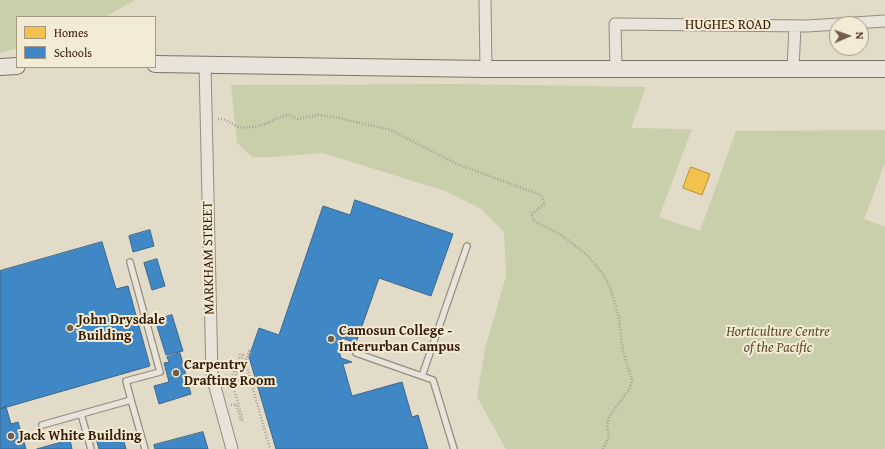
<!DOCTYPE html>
<style>
body{margin:0}
#map{position:relative;width:885px;height:449px;overflow:hidden;background:#e2dbc8;font-family:"Gentium Book Plus",serif}
canvas{display:block}
.legend{position:absolute;left:16px;top:16px;width:140px;height:52px;box-sizing:border-box;background:#f3ebd4;border:1px solid #a79882;margin:0;padding:5px 7px;list-style:none;font-size:12px;color:#361b07}
.legend li{display:flex;align-items:center;gap:8px;height:20px}
.legend b{width:20px;border:1px solid #a79882}
.north{position:absolute;left:829px;top:16px;width:40px;height:40px;box-sizing:border-box;background:#f3ebd4;border:1px solid #a79882;border-radius:50%;rotate:88deg;font-size:11px;font-weight:700;line-height:16px;text-align:center;color:#361b07}
.north::after{content:'';display:block;margin:auto;width:14px;height:18px;background:#725e4b;clip-path:polygon(50% 0,100% 100%,50% 72%,0 100%)}
</style>
<div id="map">
<canvas width="885" height="449"></canvas>
<ul class="legend">
<li><b style="height:11px;background:#f2c14e"></b>Homes</li>
<li><b style="height:11px;background:#3f88c5"></b>Schools</li>
</ul>
<div class="north">N</div>
</div>
<script>
const g = document.querySelector('canvas').getContext('2d');
g.lineJoin = 'round';
function paint(path, color) { g.fillStyle = color; g.fill(path, 'evenodd'); }
function trace(path, color, width, dash) { g.strokeStyle = color; g.lineWidth = width; g.lineCap = dash ? 'butt' : 'round'; g.setLineDash(dash || []); g.stroke(path); }
function drawText(font, color, halo, rows, align = 'center') {
  g.font = font + ' "Gentium Book Plus",serif'; g.lineWidth = 4; g.setLineDash([]); g.textBaseline = 'middle'; g.strokeStyle = halo; g.fillStyle = color; for (const [text, x, y, turn = 0] of rows) {
    g.save(); g.translate(x, y); g.rotate((+turn || 0) * Math.PI / 180); g.textAlign = isNaN(turn) ? turn : align; if (halo) g.strokeText(text, 0, 0); g.fillText(text, 0, 0); g.restore();
  }
}
const green = new Path2D(`
 M 0,0 L 135,0 L 105,17 L 17,17 L 17,48 L 0,53 Z
 M 455,84 L 646,87 L 631,128 L 692,129 L 659,217 L 700,231 L 736,131 L 885,130 L 885,163 L 864,219 L 885,227 L 885,449 L 506,449 L 477,397 L 485,349 L 506,276 L 504,232 L 480,208 L 445,191 L 323,153 L 274,157 L 252,157 L 237,143 L 231,85 Z`);
const homes = new Path2D(`
 M 691,167 L 710,174 L 702,195 L 683,188 Z`);
const schools = new Path2D(`
 M 355,200 L 453,234 L 431,296 L 379,278 L 356,343 L 342,338 L 338,348 L 341,358 L 352,362 L 343,364 L 352,396 L 402,382 L 412,417 L 418,415 L 428,449 L 276,449 L 249,357 L 259,328 L 279,335 L 323,206 L 350,215 Z
 M 150,230 L 154,246 L 133,252 L 129,236 Z
 M 102,242 L 116,289 L 128,286 L 150,366 L 0,409 L 0,271 Z
 M 157,259 L 165,286 L 152,290 L 144,263 Z
 M 172,315 L 183,351 L 166,355 L 155,320 Z
 M 180,353 L 191,394 L 159,404 L 154,386 L 169,382 L 164,363 L 169,362 L 167,357 Z
 M 6,407 L 11,424 L 18,422 L 26,449 L 0,449 L 0,409 Z
 M 121,431 L 126,449 L 99,449 L 96,438 Z
 M 203,432 L 208,449 L 155,449 L 154,445 Z
 M 70,440 L 72,449 L 37,449 Z`);
const path = new Path2D(`
 M 218,119 C 226,118 232,125 239,127 C 242,128 247,127 251,127 C 265,127 275,117 289,115 L 298,119 L 318,115 L 334,117 L 391,130 L 457,164 L 541,195 L 545,204 L 531,214 L 535,222 L 560,234 L 587,255 L 604,275 L 611,290 L 619,318 L 623,352 L 632,379 L 630,388 L 609,417 L 607,425 L 609,436 L 603,449
 M 256,380 L 251,382 L 270,449
 M 228,388 L 251,382 L 246,364 L 251,352 L 249,351 L 238,381
 M 231,405 L 236,404 L 241,421 L 243,420 L 231,379 L 240,355 L 243,355 L 236,374 L 239,385`);
const service = new Path2D(`
 M 130,262 L 160,372 L 126,381 L 131,400
 M 356,353 L 433,380 L 454,449
 M 422,376 L 467,246
 M 81,414 L 91,449
 M 42,425 L 131,400 L 145,449`);
const minor = new Path2D(`
 M 485,0 L 486,69
 M 205,64 L 212,376 L 232,449
 M 616,69 L 615,24 L 807,26 L 885,21
 M 793,69 L 795,26`);
const secondary = new Path2D(`
 M 155,64 L 486,69 L 885,69
 M 0,67 L 17,66`);
const markers = [
 [70,328,4,"#725e4b"],
 [331,339,4,"#725e4b"],
 [176,373,4,"#725e4b"],
 [11,436,4,"#725e4b"]
];
const streetNames = [
 ["HUGHES ROAD",728,25],
 ["MARKHAM STREET",209,258,-91]
];
const poiNames = [
 ["John Drysdale",78,320],
 ["Building",78,336],
 ["Camosun College -",339,331],
 ["Interurban Campus",339,347],
 ["Carpentry",184,365],
 ["Drafting Room",184,381],
 ["Jack White Building",19,436]
];
const parkNames = [
 ["Horticulture Centre",778,332],
 ["of the Pacific",778,348]
];
paint(green, '#c9ceab');
paint(homes, '#f2c14e');
trace(homes, '#ba8f39', 1);
paint(schools, '#3f88c5');
trace(schools, '#3c678c', 1);
trace(service, '#948c7f', 8);
trace(minor, '#948c7f', 13);
trace(secondary, '#7b7266', 18);
trace(path, '#a6a097', 2.5, [1, 2]);
trace(service, '#e8e4db', 5.5);
trace(minor, '#e8e4db', 11);
trace(secondary, '#e8e4db', 16);
for (const [x, y, r, color] of markers) { const dot = new Path2D(); dot.arc(x, y, r, 0, 2 * Math.PI); g.fillStyle = color; g.fill(dot); trace(dot, '#f3ebd4', 1.5); }
drawText('14px', '#361b07', '#f3ebd4', streetNames);
drawText('bold 14px', '#361b07', '#f3ebd4', poiNames, 'left');
drawText('italic 14px', '#5c4d31', '#f3ebd4', parkNames);
</script>
